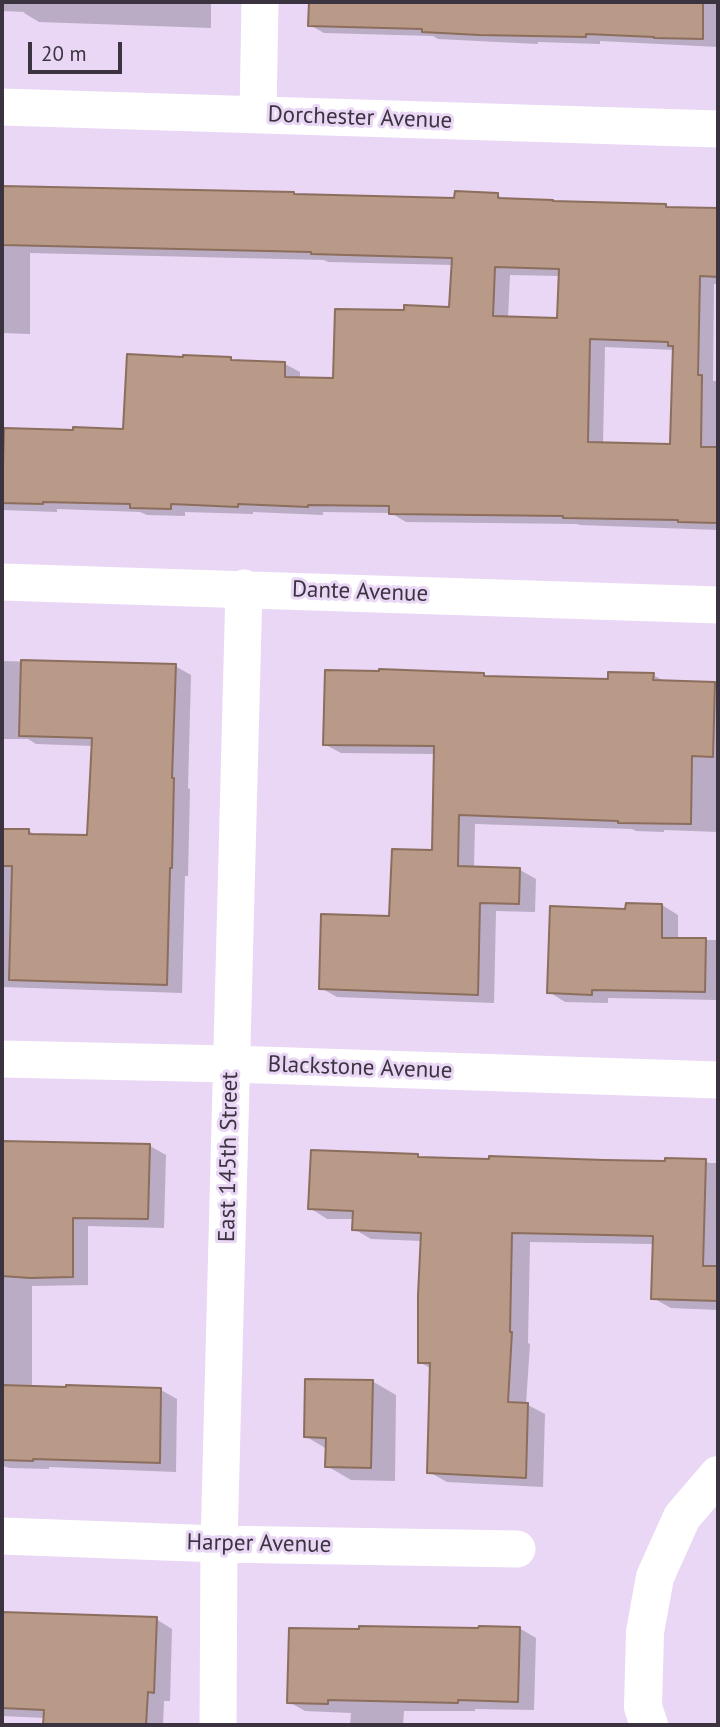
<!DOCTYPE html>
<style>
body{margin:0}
#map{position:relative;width:720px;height:1727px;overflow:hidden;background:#e9d7f5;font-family:"PT Sans",sans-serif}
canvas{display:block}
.frame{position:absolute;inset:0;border:4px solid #3b3440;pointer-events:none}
.scale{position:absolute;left:28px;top:42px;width:94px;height:32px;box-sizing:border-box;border:4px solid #3b3440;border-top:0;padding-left:9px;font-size:21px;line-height:24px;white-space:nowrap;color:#3b3440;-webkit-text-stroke:5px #e9d7f5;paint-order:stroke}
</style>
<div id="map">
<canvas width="720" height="1727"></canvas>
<div class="frame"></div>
<div class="scale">20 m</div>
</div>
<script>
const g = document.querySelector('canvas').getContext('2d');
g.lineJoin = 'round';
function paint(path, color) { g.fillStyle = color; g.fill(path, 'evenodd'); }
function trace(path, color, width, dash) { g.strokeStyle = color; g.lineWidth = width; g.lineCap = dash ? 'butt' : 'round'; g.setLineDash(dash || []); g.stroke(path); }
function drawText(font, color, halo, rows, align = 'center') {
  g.font = font + ' "PT Sans",sans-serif'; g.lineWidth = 6; g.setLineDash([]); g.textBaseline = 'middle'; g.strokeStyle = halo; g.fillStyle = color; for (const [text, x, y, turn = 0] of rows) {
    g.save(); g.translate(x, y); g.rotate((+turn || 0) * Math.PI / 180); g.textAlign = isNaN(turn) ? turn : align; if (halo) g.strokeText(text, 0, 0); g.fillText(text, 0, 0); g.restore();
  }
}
const shadow = new Path2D(`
 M 2,2 L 211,2 L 211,28 L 39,22 L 24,13 L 25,12 L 2,11 Z
 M 311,2 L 718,2 L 718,47 L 600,41 L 600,44 L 538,42 L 538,44 L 438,39 L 433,36 L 324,33 L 310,25 Z
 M 2,187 L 293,194 L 297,196 L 456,200 L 497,195 L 507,200 L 666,205 L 672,209 L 718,210 L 718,284 L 714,284 L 713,381 L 718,381 L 718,530 L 580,525 L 577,524 L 406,522 L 391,513 L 323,512 L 323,515 L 253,512 L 253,514 L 185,512 L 185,516 L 147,515 L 140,512 L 57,509 L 57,512 L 2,510 L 2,429 L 75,432 L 125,430 L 231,359 L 237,362 L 285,364 L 300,372 L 300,379 L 334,380 L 405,312 L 451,309 L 453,265 L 328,262 L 324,260 L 30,253 L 30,334 L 2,333 ZM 510,275 L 560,276 L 559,319 L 508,318 ZM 605,347 L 675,350 L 672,446 L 603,445 Z
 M 2,661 L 175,666 L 191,675 L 188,788 L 190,789 L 188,876 L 185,876 L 182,993 L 2,987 L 2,830 L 29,831 L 38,836 L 89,836 L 93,746 L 36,744 L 28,739 L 2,739 Z
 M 483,675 L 489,678 L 610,680 L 653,675 L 666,682 L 718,683 L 718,832 L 664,830 L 664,832 L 636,831 L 632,829 L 475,824 L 474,868 L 520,870 L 536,879 L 535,912 L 496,911 L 494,1003 L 337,997 L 321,988 L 391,917 L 434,852 L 436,754 L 341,753 L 324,744 Z
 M 662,905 L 678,915 L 678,940 L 718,940 L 718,1000 L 608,998 L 608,1003 L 565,1002 L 549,992 L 627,910 Z
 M 2,1143 L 150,1146 L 166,1155 L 164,1228 L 88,1226 L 88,1285 L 32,1286 L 32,1387 L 161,1390 L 177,1399 L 176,1472 L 49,1467 L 49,1469 L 10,1468 L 2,1466 Z
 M 312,1152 L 418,1156 L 423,1159 L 604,1162 L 705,1161 L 709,1163 L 718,1163 L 718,1310 L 671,1308 L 653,1298 L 654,1244 L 530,1242 L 528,1343 L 530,1344 L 526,1404 L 545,1414 L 543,1487 L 447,1482 L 429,1472 L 432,1369 L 419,1362 L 422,1241 L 371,1239 L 354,1229 L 354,1219 L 327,1219 L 310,1208 Z
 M 372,1381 L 396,1395 L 395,1481 L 351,1480 L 327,1466 L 327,1449 L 305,1436 Z
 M 2,1615 L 156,1619 L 172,1629 L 170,1701 L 164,1701 L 163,1725 L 45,1725 L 45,1718 L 2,1716 Z
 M 519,1628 L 536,1638 L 534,1710 L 475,1709 L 475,1711 L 404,1711 L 403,1725 L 350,1725 L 351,1713 L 305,1711 L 289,1702 Z`);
const building = new Path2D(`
 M 309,2 L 703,2 L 703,39 L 654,38 L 654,37 L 586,34 L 586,37 L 479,35 L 422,32 L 422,29 L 308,26 Z
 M 2,186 L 294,192 L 294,194 L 454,198 L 455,191 L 498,193 L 498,198 L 553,200 L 553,201 L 666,204 L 666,207 L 718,208 L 718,277 L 700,276 L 698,375 L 702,375 L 701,447 L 718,447 L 718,523 L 678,522 L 678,520 L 563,518 L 563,516 L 389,514 L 389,506 L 308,505 L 308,507 L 238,504 L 238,507 L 171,504 L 171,509 L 130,508 L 130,504 L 43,502 L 43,504 L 2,503 L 4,428 L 73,430 L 73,427 L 123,429 L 127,354 L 183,357 L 183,355 L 231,357 L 231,360 L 285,362 L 285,377 L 333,378 L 335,309 L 404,310 L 404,305 L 449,307 L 452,258 L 311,254 L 311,252 L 2,245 ZM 495,267 L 559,269 L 557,318 L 493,316 ZM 590,339 L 668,342 L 668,346 L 673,346 L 670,444 L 588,442 Z
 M 21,660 L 176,664 L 172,778 L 174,778 L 172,868 L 170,868 L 167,985 L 9,980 L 12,866 L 2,866 L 2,829 L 29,829 L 29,834 L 87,835 L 92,738 L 19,736 Z
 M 379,669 L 484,673 L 484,676 L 608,679 L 608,672 L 654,673 L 653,680 L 715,682 L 713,757 L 692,756 L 691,824 L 618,823 L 618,821 L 459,815 L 458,866 L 520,868 L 519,904 L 480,903 L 478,995 L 319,989 L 321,914 L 389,916 L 392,849 L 432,850 L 434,746 L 323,745 L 325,670 L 379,671 Z
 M 626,903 L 662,904 L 662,938 L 706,938 L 705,992 L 592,990 L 592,995 L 547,993 L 550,906 L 625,909 Z
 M 2,1141 L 150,1144 L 148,1219 L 73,1218 L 73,1277 L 30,1278 L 2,1276 Z
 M 311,1150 L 418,1154 L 418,1157 L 489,1159 L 489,1156 L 604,1160 L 665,1161 L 665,1158 L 706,1159 L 703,1266 L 718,1266 L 718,1301 L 651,1299 L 653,1236 L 512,1233 L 510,1332 L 512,1332 L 508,1402 L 528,1403 L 526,1478 L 427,1473 L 430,1363 L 418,1363 L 418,1295 L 421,1233 L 352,1230 L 353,1211 L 308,1209 Z
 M 305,1379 L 373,1380 L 371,1468 L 325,1467 L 326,1438 L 304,1437 Z
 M 2,1385 L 66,1387 L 66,1385 L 161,1388 L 160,1463 L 33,1459 L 33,1461 L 2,1460 Z
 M 2,1612 L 157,1617 L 154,1693 L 148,1692 L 146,1725 L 43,1725 L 44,1710 L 2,1708 Z
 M 359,1626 L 478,1628 L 479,1626 L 520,1627 L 518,1702 L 458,1700 L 458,1703 L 328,1700 L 328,1704 L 287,1703 L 289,1628 L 359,1629 Z`);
const minor = new Path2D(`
 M 2,107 L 718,129
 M 258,115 L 260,2
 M 2,582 L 718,605
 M 2,1059 L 231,1064 L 718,1080
 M 2,1536 L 219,1544 L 517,1549
 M 218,1725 L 219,1544 L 244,588`);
const highway = new Path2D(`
 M 649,1725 L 643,1707 L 645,1632 L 655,1577 L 682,1517 L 718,1475`);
const streetNames = [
 ["Dorchester Avenue",360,118,2],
 ["Dante Avenue",360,592,2],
 ["Blackstone Avenue",360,1068,2],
 ["East 145th Street",229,1157,-89],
 ["Harper Avenue",259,1544,1]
];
paint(shadow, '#0003');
paint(building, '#b99987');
trace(building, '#8c6e5d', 2);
trace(minor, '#fff', 37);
trace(highway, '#fff', 38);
drawText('23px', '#3b3440', '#e9d7f5', streetNames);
</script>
